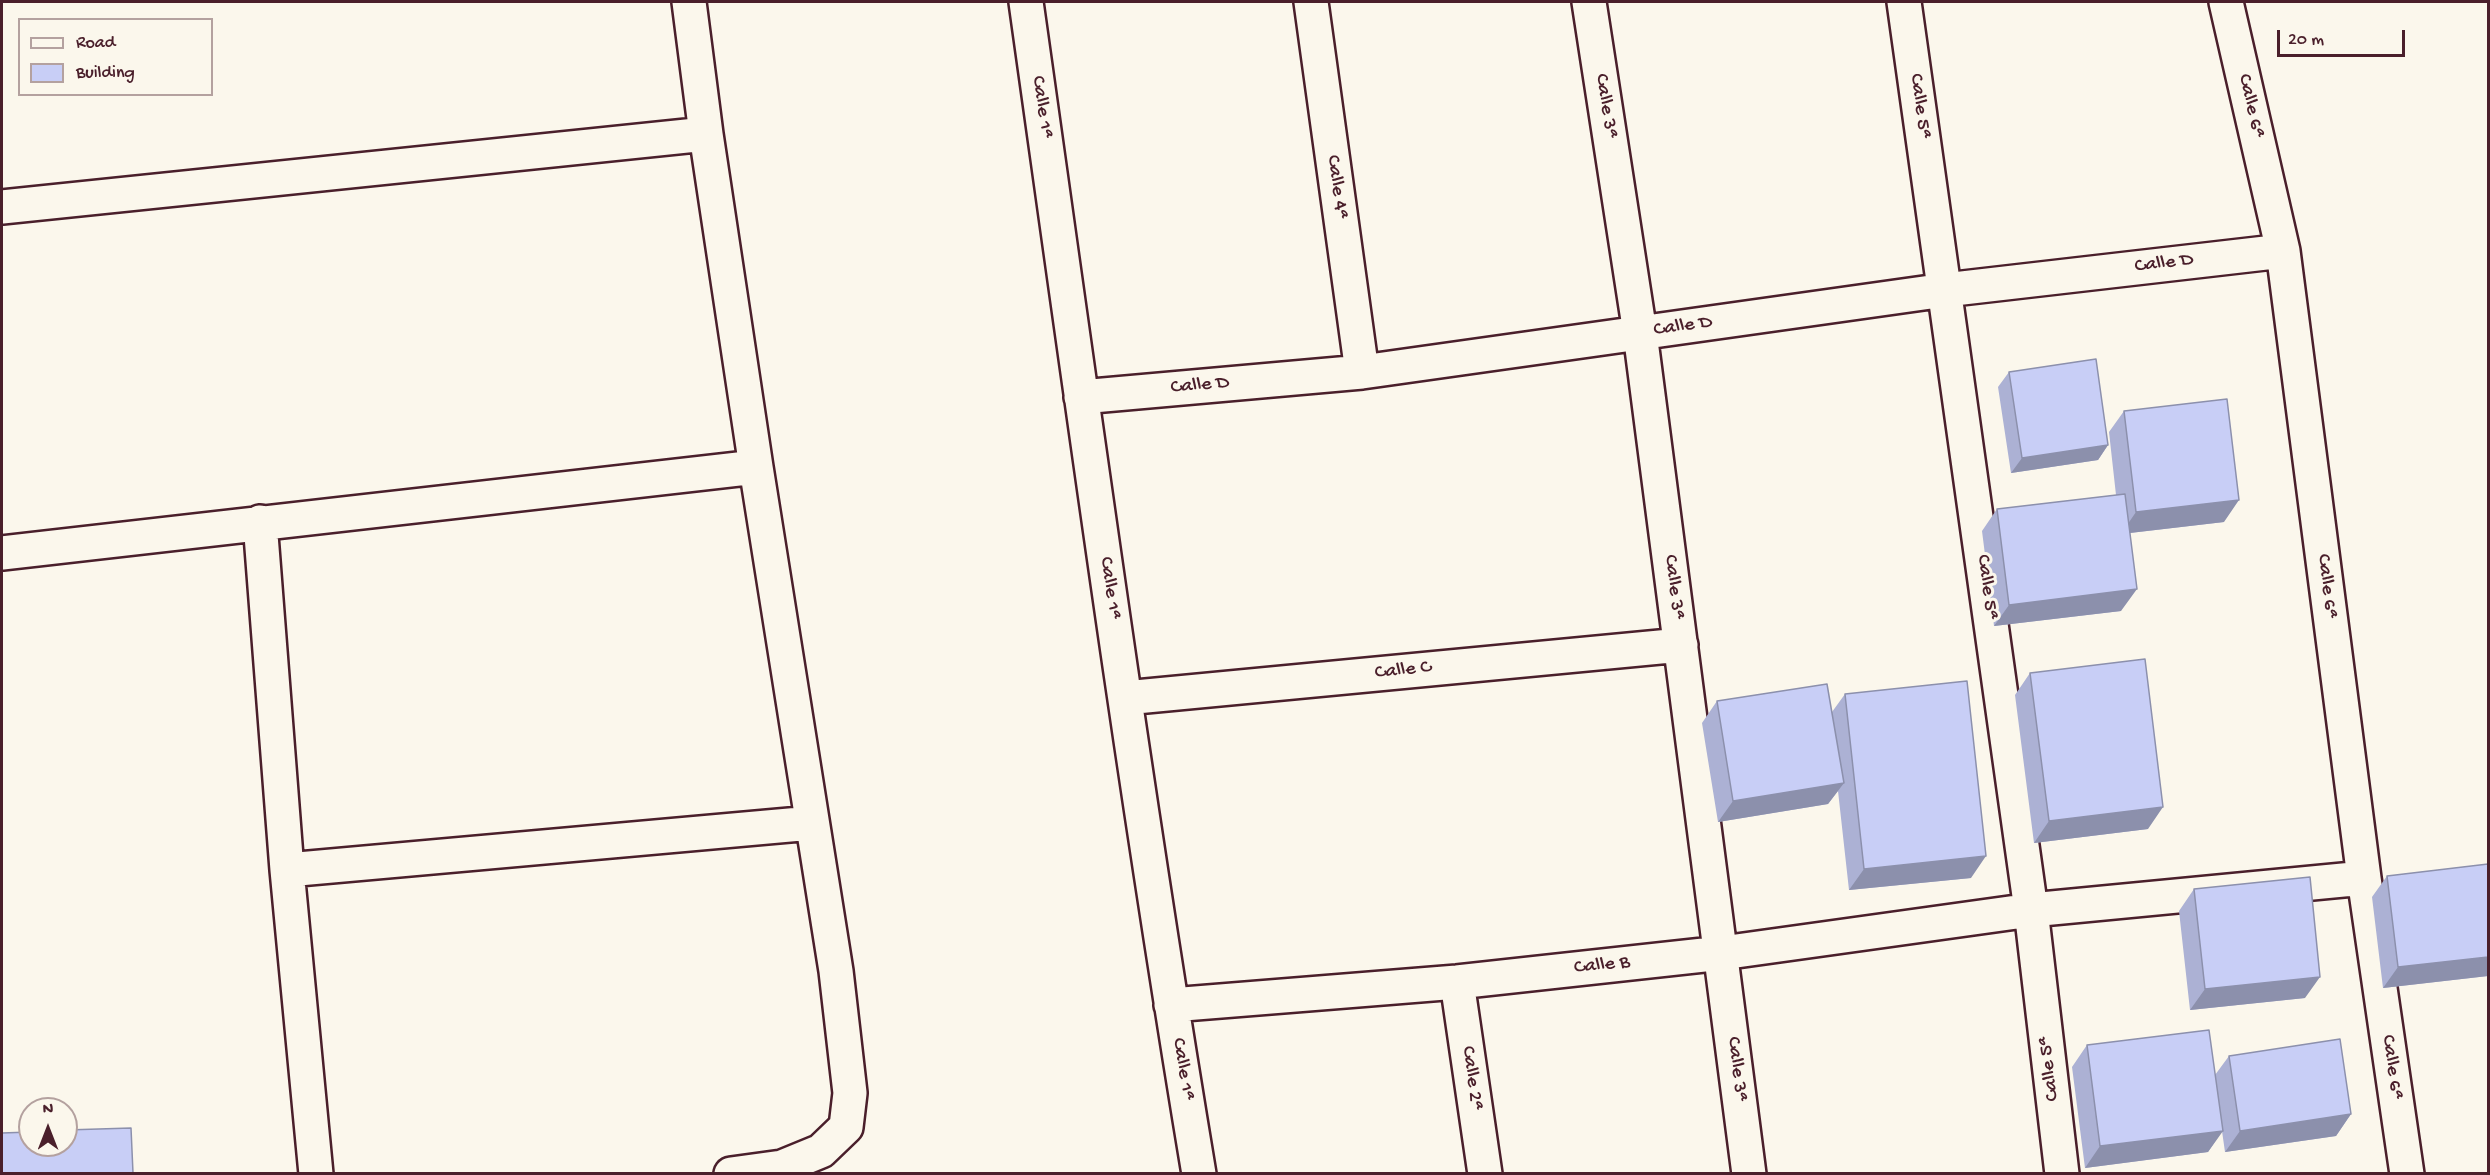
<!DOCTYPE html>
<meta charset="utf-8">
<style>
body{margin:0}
#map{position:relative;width:2490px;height:1175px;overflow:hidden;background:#fbf7ec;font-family:"Gochi Hand",sans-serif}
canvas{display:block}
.frame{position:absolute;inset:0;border:3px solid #4a1f2b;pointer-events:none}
.legend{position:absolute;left:18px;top:18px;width:195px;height:78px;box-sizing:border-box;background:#fbf7ec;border:2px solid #b4a19f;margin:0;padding:8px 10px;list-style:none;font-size:18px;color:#4a1f2b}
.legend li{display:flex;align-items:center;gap:12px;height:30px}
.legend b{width:30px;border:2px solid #b4a19f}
.north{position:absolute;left:18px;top:1097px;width:60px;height:60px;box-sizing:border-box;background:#fbf7ec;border:2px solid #b4a19f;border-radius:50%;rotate:0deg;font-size:16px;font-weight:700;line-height:24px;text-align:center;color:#4a1f2b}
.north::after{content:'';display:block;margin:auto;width:21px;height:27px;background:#4a1f2b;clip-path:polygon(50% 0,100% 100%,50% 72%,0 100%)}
.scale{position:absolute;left:2277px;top:30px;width:128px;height:27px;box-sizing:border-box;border:3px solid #4a1f2b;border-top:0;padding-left:8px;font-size:18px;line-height:21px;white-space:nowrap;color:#4a1f2b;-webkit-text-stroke:4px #fbf7ec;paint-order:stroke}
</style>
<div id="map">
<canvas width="2490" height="1175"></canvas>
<div class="frame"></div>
<ul class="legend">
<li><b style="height:8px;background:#fbf7ec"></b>Road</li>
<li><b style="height:16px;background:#c8cef6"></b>Building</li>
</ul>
<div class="north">N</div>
<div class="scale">20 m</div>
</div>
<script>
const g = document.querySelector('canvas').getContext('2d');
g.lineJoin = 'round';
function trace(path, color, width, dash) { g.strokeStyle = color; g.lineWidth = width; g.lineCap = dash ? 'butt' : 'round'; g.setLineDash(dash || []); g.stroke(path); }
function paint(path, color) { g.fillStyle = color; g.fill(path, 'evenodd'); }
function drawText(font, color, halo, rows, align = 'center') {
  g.font = font + ' "Gochi Hand",sans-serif'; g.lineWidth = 6; g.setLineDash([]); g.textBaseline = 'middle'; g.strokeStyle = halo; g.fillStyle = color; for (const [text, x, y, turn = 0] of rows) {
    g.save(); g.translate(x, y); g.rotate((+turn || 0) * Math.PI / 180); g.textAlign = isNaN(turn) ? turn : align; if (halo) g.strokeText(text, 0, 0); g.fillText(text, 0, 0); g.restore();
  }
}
const minor = new Path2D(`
 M 689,2 L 706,134 L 756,467 L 836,971 L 850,1093 L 846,1127 L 821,1151 L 782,1167 L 731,1174
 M 1026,2 C 1081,393 1134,784 1199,1174
 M 1311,2 L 1362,372
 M 1589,2 L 1640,333 L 1749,1174
 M 1904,2 L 2031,910 L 2062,1174
 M 2226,2 L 2283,251 L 2364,878 L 2407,1174
 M 2,207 L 706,134
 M 1081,397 L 1362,372 L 1945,290 L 2283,251
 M 260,522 L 287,870 L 316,1174
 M 2,553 L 756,467
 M 1125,698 L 1681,645
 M 287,870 L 812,823
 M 1457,982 L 1485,1174
 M 1171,1005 L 1457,982 L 1722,953 L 2031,910 L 2364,878`);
const wall = new Path2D(`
 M 2009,372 L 2108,445 L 2098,460 L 2011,473 L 1998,387 Z
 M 2124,411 L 2224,522 L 2130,533 L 2121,611 L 1994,626 L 1982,531 L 1997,509 L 2116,495 L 2109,432 Z
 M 2030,673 L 2148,829 L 2034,843 L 2015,695 Z
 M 1845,694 L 1971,878 L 1849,890 L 1838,791 L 1828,804 L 1718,822 L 1702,723 L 1717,701 L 1832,712 Z
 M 2488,864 L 2488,976 L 2383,988 L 2372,897 L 2387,876 Z
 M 2194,889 L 2305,998 L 2190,1010 L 2179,911 Z
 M 2087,1045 L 2215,1075 L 2229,1056 L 2351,1114 L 2336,1136 L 2225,1152 L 2222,1131 L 2208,1152 L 2085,1168 L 2072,1067 Z`);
const shadedWall = new Path2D(`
 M 2108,445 L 2098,460 L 2011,473 L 2022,458 Z
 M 2239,500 L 2224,522 L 2121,534 L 2136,512 Z
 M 2137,589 L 2121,611 L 1994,626 L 2009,605 Z
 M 1844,783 L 1828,804 L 1718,822 L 1733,801 Z
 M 2163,807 L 2148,829 L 2034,843 L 2049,821 Z
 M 1986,856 L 1971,878 L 1849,890 L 1864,869 Z
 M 2488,957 L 2488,976 L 2383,988 L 2398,967 Z
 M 2320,977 L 2305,998 L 2190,1010 L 2205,989 Z
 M 2351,1114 L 2336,1136 L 2225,1152 L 2240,1131 Z
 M 2223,1131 L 2208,1152 L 2085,1168 L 2100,1146 Z`);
const building = new Path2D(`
 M 2096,359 L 2108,445 L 2022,458 L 2009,372 Z
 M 2227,399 L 2239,500 L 2136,512 L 2124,411 Z
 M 2125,494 L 2137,589 L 2009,605 L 1997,509 Z
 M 2145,659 L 2163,807 L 2049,821 L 2030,673 Z
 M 1967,681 L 1986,856 L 1864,869 L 1845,694 Z
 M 1827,684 L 1844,783 L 1733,801 L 1717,701 Z
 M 2488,864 L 2488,957 L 2398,967 L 2387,876 Z
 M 2310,877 L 2320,977 L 2205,989 L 2194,889 Z
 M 2209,1030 L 2223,1131 L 2100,1146 L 2087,1045 Z
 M 2340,1039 L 2351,1114 L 2240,1131 L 2229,1056 Z
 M 131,1128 L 133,1173 L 2,1173 L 2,1133 L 30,1132 L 30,1145 L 66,1145 L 66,1130 Z`);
const streetNames = [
 ["Calle 3ª",1605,106,81],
 ["Calle 5ª",1919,106,82],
 ["Calle 6ª",2250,106,77],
 ["Calle 1ª",1041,107,82],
 ["Calle 4ª",1336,187,82],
 ["Calle D",2164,264,-7],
 ["Calle D",1683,327,-8],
 ["Calle D",1200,386,-5],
 ["Calle 6ª",2326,586,83],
 ["Calle 3ª",1673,587,83],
 ["Calle 5ª",1986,587,82],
 ["Calle 1ª",1109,588,82],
 ["Calle C",1403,671,-6],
 ["Calle B",1602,966,-6],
 ["Calle 6ª",2391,1067,82],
 ["Calle 1ª",1182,1069,81],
 ["Calle 3ª",1736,1069,83],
 ["Calle 5ª",2050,1069,-97],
 ["Calle 2ª",1471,1078,82]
];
trace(minor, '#4a1f2b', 38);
trace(minor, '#fbf7ec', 33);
paint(wall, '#acb1d4');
paint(shadedWall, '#8c90ac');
paint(building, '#c8cef6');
trace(building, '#8c90ac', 1.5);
drawText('20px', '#4a1f2b', '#fbf7ec', streetNames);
</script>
